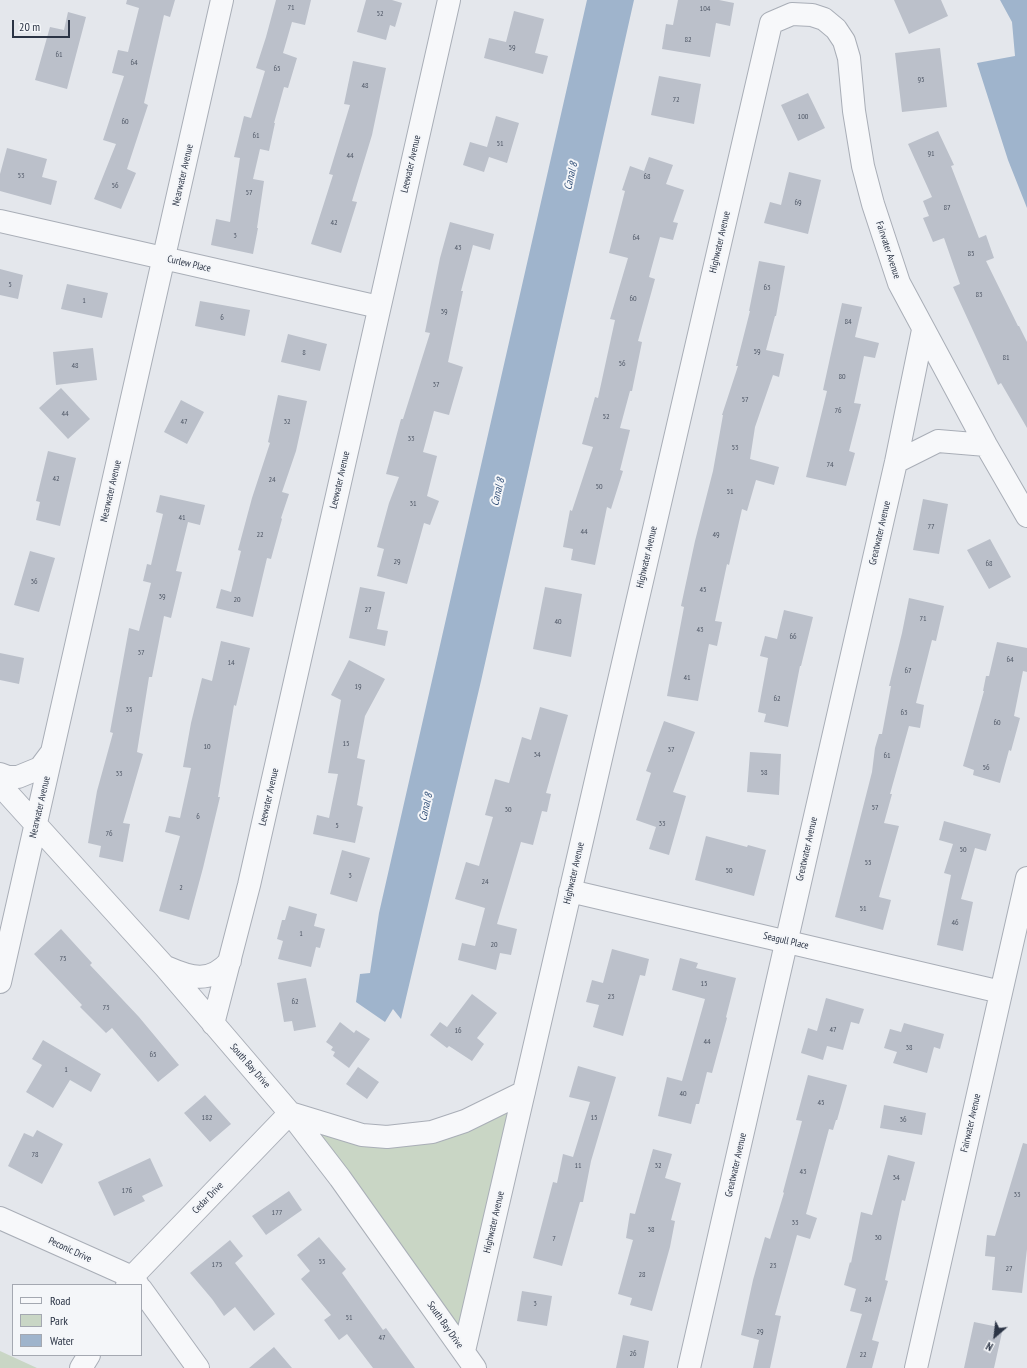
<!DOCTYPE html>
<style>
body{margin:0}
#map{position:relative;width:1027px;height:1368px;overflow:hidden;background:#e4e7ec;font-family:"PT Sans Narrow",sans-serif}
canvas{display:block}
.legend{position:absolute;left:12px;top:1284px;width:130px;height:72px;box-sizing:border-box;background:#f4f6f9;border:1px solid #a4a8b1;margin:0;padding:5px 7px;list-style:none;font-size:12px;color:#2b3445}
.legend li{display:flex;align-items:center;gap:8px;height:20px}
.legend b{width:20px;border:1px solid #a4a8b1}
.north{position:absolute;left:975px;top:1316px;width:40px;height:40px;-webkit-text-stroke:3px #f4f6f9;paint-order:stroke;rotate:208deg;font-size:11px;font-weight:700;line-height:16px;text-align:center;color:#2b3445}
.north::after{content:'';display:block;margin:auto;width:14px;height:18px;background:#2b3445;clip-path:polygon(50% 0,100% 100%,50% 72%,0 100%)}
.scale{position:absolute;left:12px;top:20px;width:58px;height:18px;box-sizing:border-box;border:2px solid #2b3445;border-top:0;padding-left:5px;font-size:12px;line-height:14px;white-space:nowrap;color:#2b3445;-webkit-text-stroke:3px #f4f6f9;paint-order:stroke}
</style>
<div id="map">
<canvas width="1027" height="1368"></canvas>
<ul class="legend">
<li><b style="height:5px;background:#f7f8fa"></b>Road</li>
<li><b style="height:11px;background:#c9d6c5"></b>Park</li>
<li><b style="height:11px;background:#9fb4cc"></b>Water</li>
</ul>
<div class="north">N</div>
<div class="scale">20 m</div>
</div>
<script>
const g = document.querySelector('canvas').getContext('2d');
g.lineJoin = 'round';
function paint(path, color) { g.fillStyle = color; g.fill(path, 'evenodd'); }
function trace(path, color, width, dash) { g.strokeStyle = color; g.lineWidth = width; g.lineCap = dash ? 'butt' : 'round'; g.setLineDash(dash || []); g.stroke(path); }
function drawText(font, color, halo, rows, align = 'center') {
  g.font = font + ' "PT Sans Narrow",sans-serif'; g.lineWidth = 4; g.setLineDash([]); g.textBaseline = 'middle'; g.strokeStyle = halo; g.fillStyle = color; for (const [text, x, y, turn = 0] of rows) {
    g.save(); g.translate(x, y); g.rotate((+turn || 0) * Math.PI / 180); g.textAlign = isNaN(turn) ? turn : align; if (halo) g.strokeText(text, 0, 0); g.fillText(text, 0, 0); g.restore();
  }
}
const green = new Path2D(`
 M 519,1098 L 462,1343 L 297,1118 L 373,1139 Z
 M 0,1351 L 37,1368 L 0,1368 Z`);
const water = new Path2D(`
 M 587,0 L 634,0 L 481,681 L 401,1019 L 393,1009 L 385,1022 L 356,1002 L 360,974 L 370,973 L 379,913 Z
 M 1000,0 L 1027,0 L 1027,208 L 1008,160 L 977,63 L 1015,56 L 1012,22 Z`);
const building = new Path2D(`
 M 127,0 L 175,0 L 170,17 L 164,15 L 144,103 L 148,105 L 127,169 L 136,173 L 121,209 L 94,199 L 116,144 L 103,140 L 124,76 L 112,73 L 118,50 L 128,52 L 139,8 L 126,4 Z
 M 276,0 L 311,0 L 305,25 L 292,22 L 283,53 L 297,58 L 288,88 L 284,87 L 274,123 L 275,123 L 269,151 L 260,149 L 253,179 L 264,181 L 257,228 L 258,228 L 253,254 L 211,245 L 216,219 L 230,222 L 240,158 L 234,157 L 244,116 L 251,118 L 265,71 L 256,68 L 266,37 Z
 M 366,0 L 392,0 L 402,3 L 395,27 L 390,25 L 386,40 L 357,32 Z
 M 678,0 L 719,0 L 734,3 L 730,26 L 716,23 L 710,57 L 662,49 L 666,24 L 673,25 Z
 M 894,0 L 941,0 L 948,16 L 909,34 Z
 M 514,11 L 544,19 L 535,53 L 548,56 L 543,74 L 484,58 L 489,38 L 506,42 Z
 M 68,12 L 86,17 L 67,89 L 35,80 L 50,27 L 64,30 Z
 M 940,48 L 947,107 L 902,112 L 895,53 Z
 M 353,61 L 386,68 L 372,135 L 352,201 L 357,202 L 341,253 L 311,244 L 333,175 L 329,174 L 350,105 L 344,104 Z
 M 659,76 L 701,84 L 694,124 L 651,115 Z
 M 808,93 L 825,128 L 798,141 L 781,105 Z
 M 496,116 L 519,123 L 507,163 L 489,157 L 484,172 L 463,165 L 470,142 L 487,147 Z
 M 938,131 L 954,165 L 951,166 L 979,238 L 986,235 L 994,258 L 986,261 L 1018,326 L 1019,326 L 1027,342 L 1027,428 L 1001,383 L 998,385 L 953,287 L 960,284 L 944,238 L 933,242 L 923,218 L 929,216 L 923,201 L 932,197 L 908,144 Z
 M 7,148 L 47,159 L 42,177 L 57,181 L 51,205 L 0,191 L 0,174 Z
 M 649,157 L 673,165 L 666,184 L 684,190 L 673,222 L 678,223 L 673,240 L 660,237 L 649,277 L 655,279 L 638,341 L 642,342 L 632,391 L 630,391 L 620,428 L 630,430 L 620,470 L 623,471 L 611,509 L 607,507 L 595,565 L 571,560 L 573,549 L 563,547 L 570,510 L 572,511 L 593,447 L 582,444 L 595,397 L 598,398 L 615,320 L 610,319 L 628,258 L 609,253 L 625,191 L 622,190 L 630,166 L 644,171 Z
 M 789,172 L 821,180 L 808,234 L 764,223 L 770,202 L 781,205 Z
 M 450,222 L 494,234 L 490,250 L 473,245 L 461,291 L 463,291 L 448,362 L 463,367 L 449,415 L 434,411 L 423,452 L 437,456 L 427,496 L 439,501 L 430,525 L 424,523 L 407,584 L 377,576 L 384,549 L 377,547 L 389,503 L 399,477 L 386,474 L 401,419 L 403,419 L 430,333 L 425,332 L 440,258 Z
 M 759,261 L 785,266 L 776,316 L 775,316 L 766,350 L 784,354 L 779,377 L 773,375 L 755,427 L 750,459 L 779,467 L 774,485 L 756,480 L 747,511 L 742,509 L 729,565 L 727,564 L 715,621 L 722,622 L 717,646 L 709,644 L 698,701 L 667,696 L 684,607 L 681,606 L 695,541 L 713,471 L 723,415 L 722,415 L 738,366 L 736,366 L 750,311 L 749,311 Z
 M 0,269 L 23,275 L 18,299 L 0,295 Z
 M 67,284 L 108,293 L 102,318 L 61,309 Z
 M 200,301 L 250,310 L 245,336 L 195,326 Z
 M 842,303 L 862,307 L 855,337 L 879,343 L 875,358 L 864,356 L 854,403 L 861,404 L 849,451 L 855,453 L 846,486 L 806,477 L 827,391 L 823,390 Z
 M 288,334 L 327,344 L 320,371 L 281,362 Z
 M 93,348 L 97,380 L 56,385 L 53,352 Z
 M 61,388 L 90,419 L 68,439 L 39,408 Z
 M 278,395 L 307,401 L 296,451 L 282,492 L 289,494 L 281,518 L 282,519 L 271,559 L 267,558 L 253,617 L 216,608 L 221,589 L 231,592 L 241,551 L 238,550 L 252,498 L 270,443 L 268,442 Z
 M 181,400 L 204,412 L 187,444 L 164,432 Z
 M 48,451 L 76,458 L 60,526 L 36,520 L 40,502 L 36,501 Z
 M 160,495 L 205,505 L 200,525 L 188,522 L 176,571 L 182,572 L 171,618 L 164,616 L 152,677 L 149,677 L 137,752 L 143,754 L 123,823 L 130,824 L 123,862 L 99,857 L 101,846 L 88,843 L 97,791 L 113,733 L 110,732 L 129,628 L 139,631 L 151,583 L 143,581 L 147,564 L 151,565 L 163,514 L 156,512 Z
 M 923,499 L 948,504 L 939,554 L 913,550 Z
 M 990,539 L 1011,577 L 989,589 L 967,550 Z
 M 30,551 L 55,558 L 39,612 L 14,605 Z
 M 360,587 L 385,592 L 377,629 L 388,631 L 385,646 L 349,638 Z
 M 545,587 L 582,594 L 571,657 L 533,649 Z
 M 909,598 L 944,606 L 936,641 L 932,640 L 916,703 L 924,705 L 920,728 L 909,726 L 890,794 L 892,794 L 884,823 L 899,826 L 879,897 L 891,900 L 883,930 L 835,917 L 872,772 L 875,748 L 879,734 L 882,734 L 891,686 L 889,686 L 902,633 Z
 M 784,610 L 813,617 L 801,666 L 800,666 L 788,727 L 764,722 L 766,714 L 758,712 L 768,658 L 760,656 L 765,636 L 777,639 Z
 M 221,641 L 250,648 L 236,706 L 234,705 L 218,797 L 220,797 L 203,868 L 189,920 L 159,911 L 180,836 L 165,832 L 169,816 L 180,818 L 191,768 L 183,767 L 191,723 L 202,678 L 212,681 Z
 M 997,642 L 1027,648 L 1027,672 L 1023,671 L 1014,716 L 1020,718 L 1011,751 L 1009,750 L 1000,783 L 973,775 L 974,770 L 963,766 L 984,691 L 983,691 L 986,676 L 989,676 Z
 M 0,653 L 24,658 L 19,684 L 0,680 Z
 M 349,660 L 385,679 L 365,716 L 357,758 L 365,760 L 357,805 L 363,807 L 355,843 L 313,834 L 317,815 L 329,818 L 338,774 L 328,773 L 341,700 L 331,695 Z
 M 540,707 L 568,715 L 546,793 L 551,794 L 547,812 L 542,811 L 533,845 L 521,842 L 497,924 L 517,929 L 511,955 L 500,953 L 496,970 L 458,960 L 462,943 L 475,946 L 485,908 L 455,899 L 466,862 L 479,866 L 493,817 L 485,815 L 495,779 L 509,783 L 522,737 L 531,740 Z
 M 664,721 L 695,732 L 673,792 L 686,796 L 669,855 L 649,849 L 656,827 L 636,820 L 651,773 L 646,771 Z
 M 750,752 L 781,754 L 779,795 L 747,792 Z
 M 944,821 L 991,834 L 986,851 L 975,848 L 961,899 L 973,902 L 963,951 L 937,945 L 951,875 L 944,873 L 953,844 L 939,840 Z
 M 706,836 L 747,847 L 748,845 L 766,850 L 754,896 L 695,880 Z
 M 342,850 L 370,858 L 357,902 L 330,894 Z
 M 289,906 L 317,914 L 314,926 L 325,929 L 320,948 L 316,947 L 311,967 L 278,959 L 283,941 L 277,939 L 282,920 L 285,920 Z
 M 61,929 L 92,963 L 90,965 L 139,1017 L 179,1065 L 158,1082 L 112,1028 L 106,1033 L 80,1007 L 82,1005 L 34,954 Z
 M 612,949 L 649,959 L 645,976 L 640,975 L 623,1036 L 593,1027 L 599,1005 L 586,1002 L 592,980 L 603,983 Z
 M 680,958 L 698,963 L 696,968 L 736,978 L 726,1017 L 727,1018 L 712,1073 L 707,1072 L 699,1104 L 696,1104 L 691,1124 L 658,1116 L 667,1077 L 682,1081 L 705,999 L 672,990 Z
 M 306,978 L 316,1027 L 294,1031 L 292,1021 L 284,1022 L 277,983 Z
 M 472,994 L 497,1013 L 477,1038 L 484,1044 L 472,1061 L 449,1046 L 447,1048 L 430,1035 L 440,1022 L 447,1027 Z
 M 826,998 L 864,1009 L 859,1024 L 851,1022 L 843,1050 L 827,1046 L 823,1060 L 801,1053 L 808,1028 L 817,1031 Z
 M 340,1022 L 354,1033 L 356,1030 L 370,1039 L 349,1068 L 333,1056 L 335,1052 L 331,1050 L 333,1047 L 326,1042 Z
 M 904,1023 L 944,1034 L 940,1049 L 934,1047 L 927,1073 L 893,1063 L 897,1052 L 884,1048 L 890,1029 L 901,1032 Z
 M 43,1040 L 101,1074 L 91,1092 L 70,1080 L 53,1108 L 26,1092 L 42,1065 L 32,1059 Z
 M 578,1066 L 616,1077 L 591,1161 L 583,1202 L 580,1202 L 562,1266 L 533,1258 L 553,1182 L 557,1183 L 563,1154 L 573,1157 L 590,1102 L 569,1097 Z
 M 358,1067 L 379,1082 L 367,1099 L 346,1084 Z
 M 808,1075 L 847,1085 L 837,1120 L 836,1120 L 833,1130 L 829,1129 L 806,1214 L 817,1218 L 810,1239 L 797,1235 L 775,1315 L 781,1316 L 770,1368 L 753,1368 L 759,1340 L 741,1335 L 753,1280 L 765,1237 L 770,1239 L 784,1193 L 783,1192 L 802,1121 L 796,1120 Z
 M 205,1095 L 231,1124 L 210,1142 L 184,1113 Z
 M 884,1105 L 926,1113 L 922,1135 L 880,1128 Z
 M 37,1130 L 63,1144 L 42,1184 L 8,1166 L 24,1133 L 33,1137 Z
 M 1023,1143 L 1027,1144 L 1027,1249 L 1022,1293 L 992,1290 L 995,1257 L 985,1256 L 987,1235 L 995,1236 Z
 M 653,1149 L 672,1154 L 665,1178 L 681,1183 L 671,1220 L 675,1221 L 670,1247 L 652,1311 L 630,1305 L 632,1298 L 618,1294 L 633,1240 L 626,1238 L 630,1213 L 635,1214 Z
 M 888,1155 L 915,1162 L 905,1201 L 902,1200 L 885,1280 L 888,1281 L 872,1340 L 879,1342 L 872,1368 L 846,1368 L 862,1314 L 850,1311 L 856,1289 L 844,1285 L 850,1262 L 851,1263 L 861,1212 L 872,1215 Z
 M 150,1158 L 163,1186 L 142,1196 L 145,1201 L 114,1216 L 98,1182 Z
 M 289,1191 L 302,1210 L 266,1235 L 252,1216 Z
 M 319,1237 L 346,1269 L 342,1273 L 383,1330 L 386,1328 L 415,1368 L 373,1368 L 347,1334 L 339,1340 L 324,1320 L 331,1315 L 301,1279 L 310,1271 L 297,1255 Z
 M 230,1240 L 243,1256 L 235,1263 L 275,1314 L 254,1331 L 235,1307 L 224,1316 L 212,1299 L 190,1273 Z
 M 522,1291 L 552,1296 L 547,1326 L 517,1321 Z
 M 974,1322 L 1003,1328 L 994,1368 L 964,1368 Z
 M 623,1335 L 649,1341 L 644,1368 L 616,1368 Z
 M 274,1347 L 292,1368 L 249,1368 Z`);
const minor = new Path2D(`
 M 0,221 L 379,307
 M 896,462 L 938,441 L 986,445
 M 0,774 L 8,777 L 18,777 L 40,768 L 52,752
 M 0,785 L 165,967 L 290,1113 L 340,1178 L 475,1368
 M 570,891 L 1001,992
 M 166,967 C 191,978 210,984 230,961
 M 0,982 L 222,0
 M 213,1024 L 249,885 L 449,0
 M 0,1218 L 132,1277 L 138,1285
 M 127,1285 L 132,1277 L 290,1113 L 362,1135 L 387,1137 L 432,1132 L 465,1121 L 524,1092
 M 141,1289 L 198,1368
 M 464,1351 L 771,23 L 792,14 L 812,15 L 824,19 L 836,29 L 844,41 L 849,58 L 854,111 L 863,166 L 873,204 L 899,283 L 986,445 L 1027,516
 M 81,1368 L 89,1355
 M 689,1368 L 896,462 L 923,330
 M 916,1368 L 1027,878`);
const numberNames = [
 ["71",291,8],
 ["104",705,9],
 ["52",380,14],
 ["82",688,40],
 ["59",512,48],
 ["61",59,55],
 ["64",134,63],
 ["65",277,69],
 ["95",921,80],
 ["48",365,86],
 ["72",676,100],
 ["100",803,117],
 ["60",125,122],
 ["61",256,136],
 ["51",500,144],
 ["91",931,154],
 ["44",350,156],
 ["53",21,176],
 ["68",647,177],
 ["56",115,186],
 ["57",249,193],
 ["69",798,203],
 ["87",947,208],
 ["42",334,223],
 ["3",235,236],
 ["64",636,238],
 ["43",458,248],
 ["85",971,254],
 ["5",10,285],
 ["63",767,288],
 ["83",979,295],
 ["60",633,299],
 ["1",84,301],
 ["39",444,312],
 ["6",222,318],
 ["84",848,322],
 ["59",757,352],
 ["8",304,353],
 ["81",1006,358],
 ["56",622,364],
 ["48",75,366],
 ["80",842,377],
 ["37",436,385],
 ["57",745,400],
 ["76",838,411],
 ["44",65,414],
 ["52",606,417],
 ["47",184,422],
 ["32",287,422],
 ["33",411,439],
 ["53",735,448],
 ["74",830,465],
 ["42",56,479],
 ["24",272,480],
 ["50",599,487],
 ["51",730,492],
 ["31",413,504],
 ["41",182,518],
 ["77",931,527],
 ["44",584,532],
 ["22",260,535],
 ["49",716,535],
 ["29",397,562],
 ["68",989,564],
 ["36",34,582],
 ["45",703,590],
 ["39",162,597],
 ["20",237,600],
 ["27",368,610],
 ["71",923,619],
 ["40",558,622],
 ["43",700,630],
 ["66",793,637],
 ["37",141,653],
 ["64",1010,660],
 ["14",231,663],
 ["67",908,671],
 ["41",687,678],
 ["19",358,687],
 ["62",777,699],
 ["35",129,710],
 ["63",904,713],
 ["60",997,723],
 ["15",346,744],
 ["10",207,747],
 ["37",671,750],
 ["34",537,755],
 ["61",887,756],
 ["56",986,768],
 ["58",764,773],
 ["33",119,774],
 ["57",875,808],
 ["30",508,810],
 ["6",198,817],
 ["33",662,824],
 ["5",337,826],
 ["76",109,834],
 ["50",963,850],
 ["55",868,863],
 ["50",729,871],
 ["3",350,876],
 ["24",485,882],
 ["2",181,888],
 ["51",863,909],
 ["46",955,923],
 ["1",301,934],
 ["20",494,945],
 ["75",63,959],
 ["15",704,984],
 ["23",611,997],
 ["62",295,1002],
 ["73",106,1008],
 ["47",833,1030],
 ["16",458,1031],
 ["44",707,1042],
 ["38",909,1048],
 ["65",153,1055],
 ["1",66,1070],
 ["40",683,1094],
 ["45",821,1103],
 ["182",207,1118],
 ["15",594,1118],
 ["36",903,1120],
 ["78",35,1155],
 ["11",578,1166],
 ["32",658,1166],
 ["43",803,1172],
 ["34",896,1178],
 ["176",127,1191],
 ["33",1017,1195],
 ["177",277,1213],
 ["33",795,1223],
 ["38",651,1230],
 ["30",878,1238],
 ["7",554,1239],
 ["55",322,1262],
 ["175",217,1265],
 ["23",773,1266],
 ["27",1009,1269],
 ["28",642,1275],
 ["24",868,1300],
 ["3",535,1304],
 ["51",349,1318],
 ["29",760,1332],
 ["47",382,1338],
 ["26",633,1354],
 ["22",863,1355]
];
const streetNames = [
 ["Leewater Avenue",411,164,-77],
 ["Nearwater Avenue",183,175,-77],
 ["Highwater Avenue",720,242,-77],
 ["Fairwater Avenue",888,250,72],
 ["Curlew Place",189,264,13],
 ["Leewater Avenue",340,480,-77],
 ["Nearwater Avenue",111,491,-77],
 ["Greatwater Avenue",880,533,-77],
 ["Highwater Avenue",647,557,-77],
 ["Leewater Avenue",269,797,-77],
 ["Nearwater Avenue",40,807,-77],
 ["Greatwater Avenue",807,849,-77],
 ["Highwater Avenue",574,873,-77],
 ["Seagull Place",786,941,13],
 ["South Bay Drive",250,1066,49],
 ["Fairwater Avenue",971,1123,-77],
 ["Greatwater Avenue",736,1165,-77],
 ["Cedar Drive",208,1198,-46],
 ["Highwater Avenue",494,1222,-77],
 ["Peconic Drive",70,1250,25],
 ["South Bay Drive",445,1325,55]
];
const waterNames = [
 ["Canal 8",571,176,-77],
 ["Canal 8",498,492,-77],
 ["Canal 8",426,807,-77]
];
paint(green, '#c9d6c5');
paint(water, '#9fb4cc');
paint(building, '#bbc0ca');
trace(minor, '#a9aeb7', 24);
trace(minor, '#f7f8fa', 22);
drawText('8px', '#4f5766', null, numberNames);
drawText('10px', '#2b3445', '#f4f6f9', streetNames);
drawText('italic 11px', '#34527a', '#f4f6f9', waterNames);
</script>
